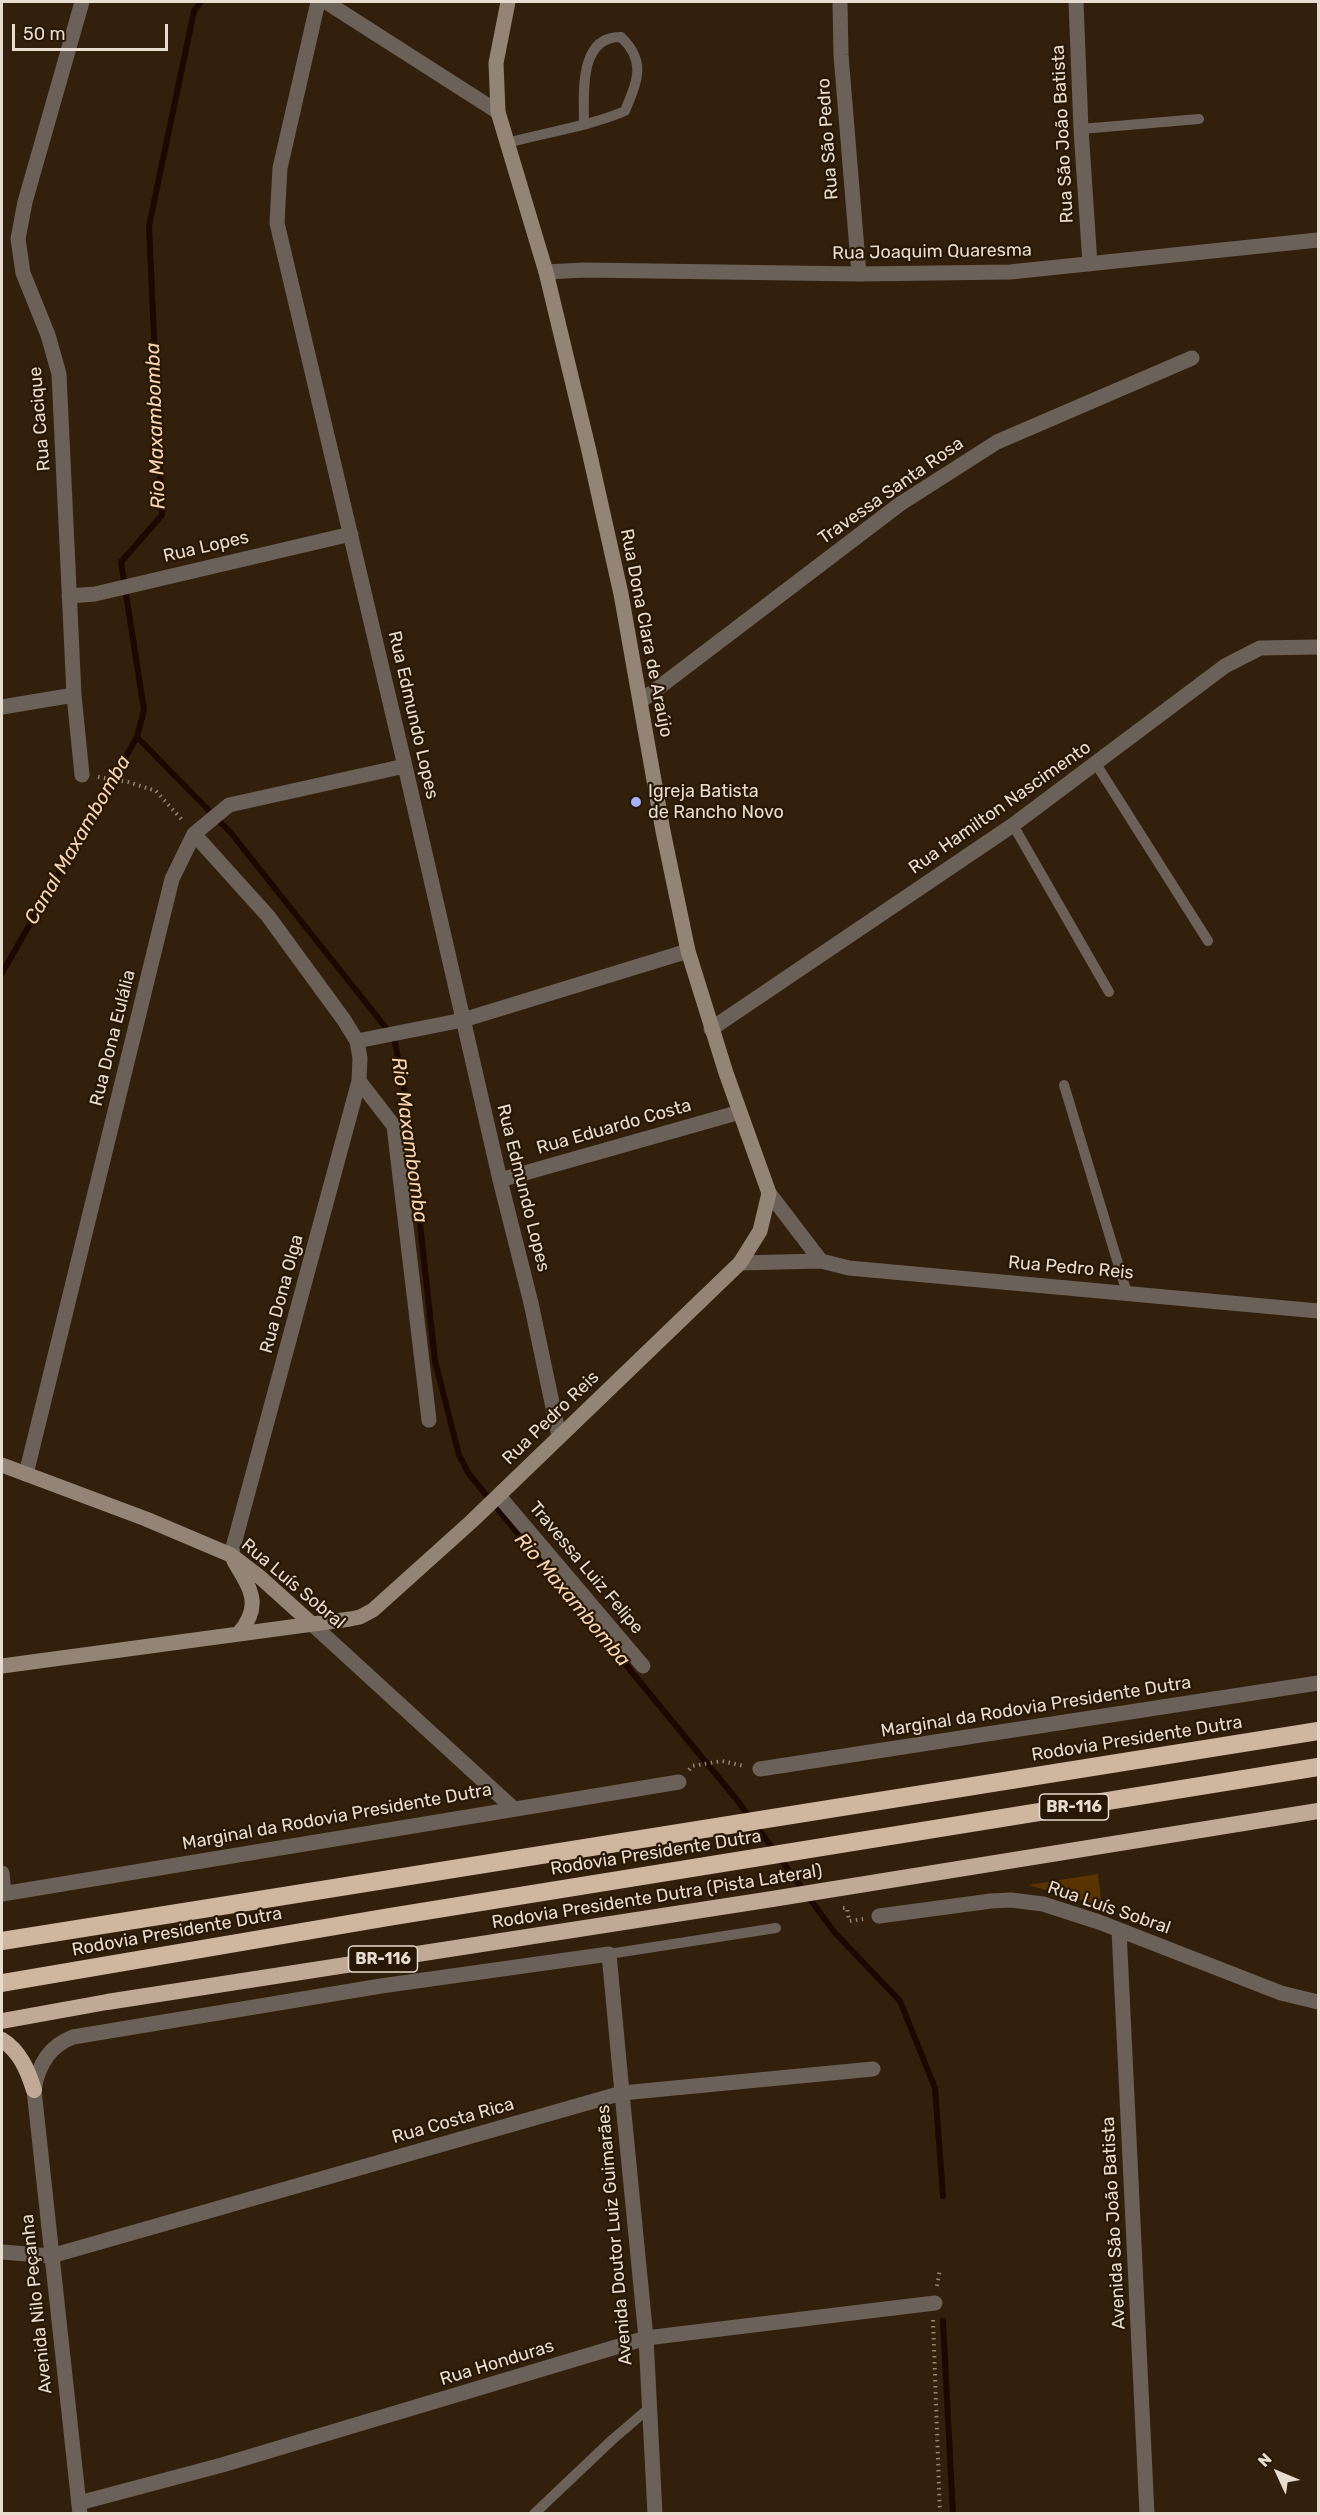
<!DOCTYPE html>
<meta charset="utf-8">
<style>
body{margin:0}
#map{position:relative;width:1320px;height:2515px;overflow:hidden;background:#32200c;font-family:Rubik,sans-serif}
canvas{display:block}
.frame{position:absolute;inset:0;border:3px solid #e8dcd0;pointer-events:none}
.north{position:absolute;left:1248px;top:2443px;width:60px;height:60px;-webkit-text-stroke:4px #281704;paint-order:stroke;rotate:314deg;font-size:16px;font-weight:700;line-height:24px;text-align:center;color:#e8dcd0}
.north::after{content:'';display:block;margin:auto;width:21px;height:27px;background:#e8dcd0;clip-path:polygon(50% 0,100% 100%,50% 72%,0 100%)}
.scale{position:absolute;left:12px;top:24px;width:156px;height:27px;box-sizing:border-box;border:3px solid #e8dcd0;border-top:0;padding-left:8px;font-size:18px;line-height:21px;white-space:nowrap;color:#e8dcd0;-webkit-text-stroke:4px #281704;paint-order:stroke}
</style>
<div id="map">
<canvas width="1320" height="2515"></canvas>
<div class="frame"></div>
<div class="north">N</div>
<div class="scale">50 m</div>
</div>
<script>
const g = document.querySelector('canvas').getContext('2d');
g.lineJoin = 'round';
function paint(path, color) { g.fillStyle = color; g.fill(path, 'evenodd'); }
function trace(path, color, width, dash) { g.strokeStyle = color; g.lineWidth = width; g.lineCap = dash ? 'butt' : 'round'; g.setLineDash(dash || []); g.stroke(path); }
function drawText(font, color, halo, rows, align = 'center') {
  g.font = font + ' Rubik,sans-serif'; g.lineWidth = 4.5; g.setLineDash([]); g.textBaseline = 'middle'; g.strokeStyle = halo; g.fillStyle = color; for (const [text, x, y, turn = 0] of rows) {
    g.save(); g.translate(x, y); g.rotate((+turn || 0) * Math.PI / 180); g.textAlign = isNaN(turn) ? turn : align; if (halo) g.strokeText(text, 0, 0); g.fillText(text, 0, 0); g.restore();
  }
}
const green = new Path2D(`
 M 1098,1874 L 1102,1906 L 1028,1885 Z`);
const stream = new Path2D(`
 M 137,737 L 231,833 L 394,1038 L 407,1104 L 435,1361 L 459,1455 L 469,1474 L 737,1800 L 835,1933 L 900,2001 L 935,2088 L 943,2196
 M 2,973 L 137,737 L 144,710 L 121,562 L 162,515 L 149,226 L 194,11 L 201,2
 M 943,2321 L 953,2514`);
const path = new Path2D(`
 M 98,777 L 128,782 L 156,791 L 183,821
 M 689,1770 L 692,1766 L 722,1761 L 744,1766
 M 843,1908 L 847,1908 L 849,1921 L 863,1919
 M 937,2286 L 940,2269
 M 933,2320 L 940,2514`);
const service = new Path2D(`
 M 1081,129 L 1199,119
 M 507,143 C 546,132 587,127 625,111 C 637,81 647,62 621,37 C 578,36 584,95 584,125
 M 1096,764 L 1208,941
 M 1013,825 L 1109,992
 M 1064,1085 L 1127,1293
 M 609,1954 L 776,1928
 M 534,2514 L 612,2440 L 648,2409`);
const minor = new Path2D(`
 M 318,2 L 280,168 L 277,223 L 405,766 L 500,1180 L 531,1303 L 559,1436
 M 840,2 L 841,55 L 859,274
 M 1076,2 L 1081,129 L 1090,264
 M 546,272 L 584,270 L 859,274 L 1010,272 L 1318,240
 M 69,596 L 95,594 L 351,534
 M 641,701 L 900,504 L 997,442 L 1192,358
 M 2,707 L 74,695
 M 82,775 L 74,695 L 59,374 L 48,335 L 23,273 L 18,239 L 25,202 L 82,2
 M 194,834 L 268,916 L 344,1020 L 357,1041 L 360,1058 L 359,1081 L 231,1555
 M 711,1029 L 1013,825 L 1225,666 L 1260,648 L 1318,647
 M 357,1041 L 463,1020 L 688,951
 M 359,1081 L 394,1126 L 429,1420
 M 500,1180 L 740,1112
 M 769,1193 L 821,1261
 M 740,1263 L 821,1261 L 849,1268 L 1318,1311
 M 26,1474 L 172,879 L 194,834 L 229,805 L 405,766
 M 499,1496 L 643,1666
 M 312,1624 L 513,1808
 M 760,1769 L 1318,1683
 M 2,1873 L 4,1893
 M 2,1894 L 679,1782
 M 879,1916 L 991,1901 L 1011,1900 L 1043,1904 L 1099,1922 L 1281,1993 L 1318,2002
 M 1119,1930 L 1147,2514
 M 34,2090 C 38,2065 49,2046 73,2037 L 381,1986 L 609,1954 L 622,2093 L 873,2069
 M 79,2503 L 222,2465 L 646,2338 L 935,2303`);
const tertiary = new Path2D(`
 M 326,2 L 498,112
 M 34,2090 L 80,2514
 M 2,2252 L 51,2256 L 622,2093 L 646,2338 L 655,2514`);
const secondary = new Path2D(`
 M 2,1465 L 146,1519 L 231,1555 L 261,1578 L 312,1624
 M 234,1561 C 250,1588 263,1605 239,1633
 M 2,1666 L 350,1619 L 360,1617 L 373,1610 L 472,1521 L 740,1263 L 760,1231 L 769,1193 L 726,1073 L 688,951 L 663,831 L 621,594 L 589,451 L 546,272 L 498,112 L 496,63 L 508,2`);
const trunk = new Path2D(`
 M 2,2021 L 107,2002 L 766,1900 L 1318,1811
 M 2,2040 C 20,2051 28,2071 34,2090`);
const motorway = new Path2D(`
 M 2,1941 L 1318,1731
 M 2,1983 L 389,1917 L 1318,1767`);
const markers = [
 [636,802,6,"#a4b2fc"]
];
const shields = [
 [1074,1807,69],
 [383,1959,69]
];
const shieldNames = [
 ["BR-116",1074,1807],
 ["BR-116",383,1959]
];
const streetNames = [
 ["Rua São João Batista",1063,134,-93],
 ["Rua São Pedro",828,139,-94],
 ["Rua Joaquim Quaresma",932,252,-1],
 ["Rua Cacique",40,419,-95],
 ["Travessa Santa Rosa",891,491,-35],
 ["Rua Lopes",206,547,-13],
 ["Rua Dona Clara de Araújo",646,633,79],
 ["Rua Edmundo Lopes",413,715,77],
 ["Rua Hamilton Nascimento",1000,808,-35],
 ["Rua Dona Eulália",113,1038,-76],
 ["Rua Eduardo Costa",614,1127,-16],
 ["Rua Edmundo Lopes",523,1188,76],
 ["Rua Pedro Reis",1071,1268,5],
 ["Rua Dona Olga",282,1294,-75],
 ["Rua Pedro Reis",551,1418,-44],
 ["Travessa Luiz Felipe",586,1568,50],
 ["Rua Luís Sobral",293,1584,40],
 ["Marginal da Rodovia Presidente Dutra",1036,1707,-9],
 ["Rodovia Presidente Dutra",1137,1739,-9],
 ["Marginal da Rodovia Presidente Dutra",337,1817,-10],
 ["Rodovia Presidente Dutra",656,1853,-9],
 ["Rodovia Presidente Dutra (Pista Lateral)",657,1897,-9],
 ["Rua Luís Sobral",1109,1908,19],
 ["Rodovia Presidente Dutra",177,1932,-10],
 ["Rua Costa Rica",453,2121,-16],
 ["Avenida São João Batista",1114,2223,-93],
 ["Avenida Doutor Luiz Guimarães",615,2235,-95],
 ["Avenida Nilo Peçanha",37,2304,-96],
 ["Rua Honduras",497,2363,-17]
];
const poiNames = [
 ["Igreja Batista",648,792],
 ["de Rancho Novo",648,813]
];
const waterNames = [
 ["Rio Maxambomba",156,426,-92],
 ["Canal Maxambomba",78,840,-60],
 ["Rio Maxambomba",409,1140,82],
 ["Rio Maxambomba",572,1600,50]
];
paint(green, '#5a3400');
trace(stream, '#1c0800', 6);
trace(path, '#938474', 4, [1.5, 4.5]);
trace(service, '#6b6158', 10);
trace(minor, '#6b6158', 15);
trace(tertiary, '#6b6158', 15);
trace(secondary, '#938475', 15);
trace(trunk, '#c0aa95', 16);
trace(motorway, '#ceb69f', 18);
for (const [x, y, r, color] of markers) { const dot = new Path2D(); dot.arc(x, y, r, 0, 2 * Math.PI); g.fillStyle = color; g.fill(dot); trace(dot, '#281704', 2); }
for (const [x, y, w] of shields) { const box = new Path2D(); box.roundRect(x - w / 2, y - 13, w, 26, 4.5); g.fillStyle = '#281704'; g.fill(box); trace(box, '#e8dcd0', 1.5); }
drawText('bold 16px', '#e8dcd0', null, shieldNames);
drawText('18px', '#e8dcd0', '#281704', streetNames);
drawText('18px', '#e8dcd0', '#281704', poiNames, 'left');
drawText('italic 20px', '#f8d4b1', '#281704', waterNames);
</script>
